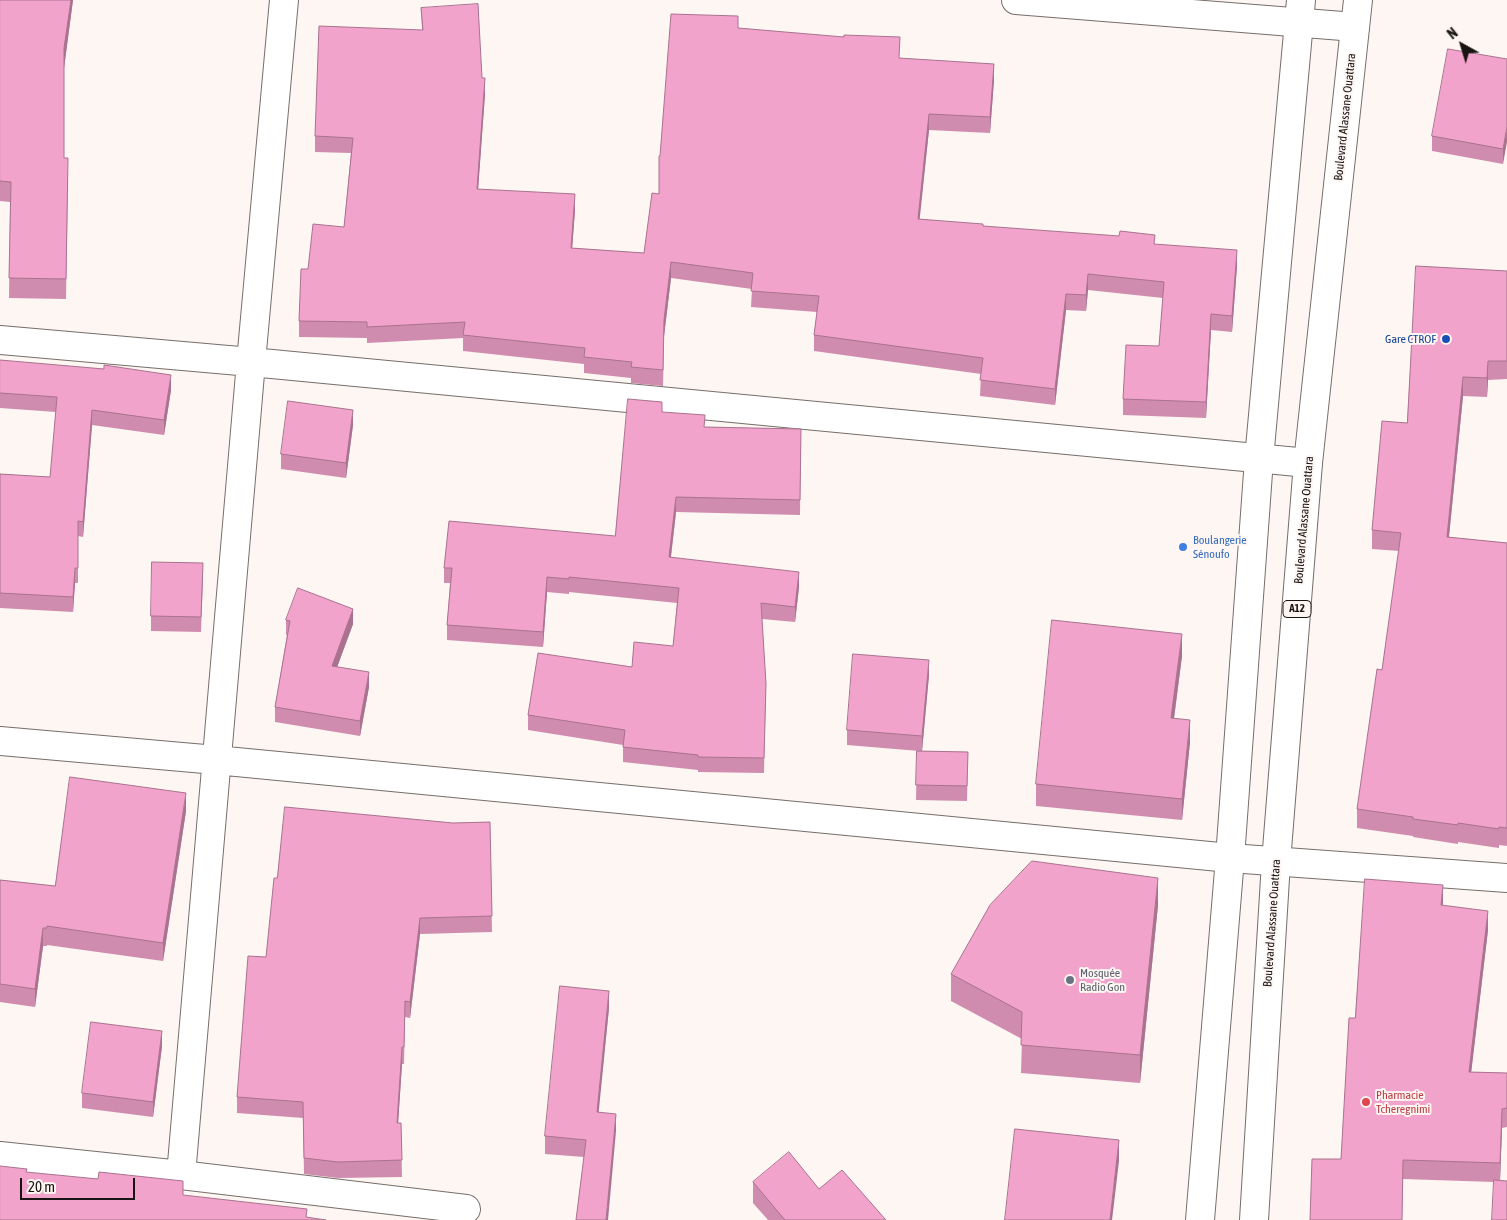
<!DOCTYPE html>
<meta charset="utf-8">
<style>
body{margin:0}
#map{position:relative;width:1507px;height:1220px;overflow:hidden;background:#fef6f2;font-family:"Asap Condensed",sans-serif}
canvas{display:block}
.north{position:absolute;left:1437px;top:20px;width:50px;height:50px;-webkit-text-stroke:4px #fef6f2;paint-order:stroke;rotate:321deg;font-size:14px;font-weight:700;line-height:20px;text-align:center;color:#171413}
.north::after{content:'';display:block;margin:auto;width:18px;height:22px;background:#171413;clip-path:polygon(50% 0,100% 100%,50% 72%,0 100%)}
.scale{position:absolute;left:20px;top:1178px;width:115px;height:22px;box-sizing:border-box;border:2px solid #171413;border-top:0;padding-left:6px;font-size:15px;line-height:18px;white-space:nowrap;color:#171413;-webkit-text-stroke:4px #fef6f2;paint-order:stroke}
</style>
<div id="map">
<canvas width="1507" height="1220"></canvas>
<div class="north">N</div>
<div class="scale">20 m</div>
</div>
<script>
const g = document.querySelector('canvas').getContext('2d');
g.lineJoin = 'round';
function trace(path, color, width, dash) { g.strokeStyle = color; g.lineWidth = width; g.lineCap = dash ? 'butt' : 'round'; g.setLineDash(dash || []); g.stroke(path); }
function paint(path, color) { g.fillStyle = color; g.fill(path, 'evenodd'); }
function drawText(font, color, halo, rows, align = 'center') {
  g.font = font + ' "Asap Condensed",sans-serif'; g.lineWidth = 4; g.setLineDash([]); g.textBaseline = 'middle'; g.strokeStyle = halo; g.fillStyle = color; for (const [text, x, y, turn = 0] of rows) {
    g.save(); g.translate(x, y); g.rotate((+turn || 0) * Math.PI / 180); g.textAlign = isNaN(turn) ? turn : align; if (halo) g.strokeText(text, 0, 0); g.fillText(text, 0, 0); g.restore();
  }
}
const minor = new Path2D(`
 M 1016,0 L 1355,27
 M 0,340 L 251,362 L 1308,463
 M 0,741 L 216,760 L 1230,858 L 1507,878
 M 0,1156 L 181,1175 L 466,1209
 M 181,1175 L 251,362 L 284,0`);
const major = new Path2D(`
 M 1200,1220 L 1230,858 L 1259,459 L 1301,0
 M 1254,1220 L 1276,862 L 1308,463 L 1358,0`);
const wall = new Path2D(`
 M 0,0 L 73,0 L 64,68 L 64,158 L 68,178 L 66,299 L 9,298 L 10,202 L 0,201 Z
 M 421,8 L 482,78 L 485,94 L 478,189 L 575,210 L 572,248 L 644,253 L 659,194 L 660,156 L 738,28 L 900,58 L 994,80 L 990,133 L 929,130 L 919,219 L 983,226 L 1155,244 L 1237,266 L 1232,332 L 1211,330 L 1206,418 L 1123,415 L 1123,399 L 1159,346 L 1163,298 L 1088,290 L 1086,311 L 1066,310 L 1055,405 L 980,396 L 981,374 L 814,351 L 814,335 L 817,312 L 751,307 L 752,289 L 671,278 L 664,336 L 663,386 L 631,383 L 631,378 L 584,373 L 584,364 L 463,351 L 463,338 L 367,343 L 367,338 L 299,337 L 299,321 L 308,269 L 344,227 L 351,153 L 315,152 L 315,136 L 422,30 Z
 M 1507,59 L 1503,164 L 1432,151 L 1432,136 Z
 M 1507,271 L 1507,379 L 1488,380 L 1487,397 L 1463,396 L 1449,537 L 1507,543 L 1507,846 L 1499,845 L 1499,848 L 1458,842 L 1458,844 L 1413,837 L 1413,836 L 1357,828 L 1357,809 L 1382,670 L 1399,551 L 1372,549 L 1372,530 L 1407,423 Z
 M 0,360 L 171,390 L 164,435 L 92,425 L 83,537 L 78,536 L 78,583 L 75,583 L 73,612 L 0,608 L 0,474 L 50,477 L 56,412 L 0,408 Z
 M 662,412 L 705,427 L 801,429 L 800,515 L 676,512 L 671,557 L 799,587 L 795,622 L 762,619 L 766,684 L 764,773 L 698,772 L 698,770 L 623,762 L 623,745 L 528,730 L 528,715 L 632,667 L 673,646 L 677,603 L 569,592 L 569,594 L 547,592 L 543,647 L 447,640 L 447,625 L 450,583 L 444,583 L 444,568 L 615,536 Z
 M 353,425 L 346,478 L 281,469 L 281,454 Z
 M 203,578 L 201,632 L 151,631 L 151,616 Z
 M 286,620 L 353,624 L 337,667 L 369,687 L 360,736 L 275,722 L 275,707 L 287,635 L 286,635 Z
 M 1182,656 L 1174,719 L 1190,742 L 1182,820 L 1036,806 L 1036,784 Z
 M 929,675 L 922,751 L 968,752 L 967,801 L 916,800 L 917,751 L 919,751 L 847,745 L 847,730 Z
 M 186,811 L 163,961 L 47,945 L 47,946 L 43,946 L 35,1007 L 0,1002 L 0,880 L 55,886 Z
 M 490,822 L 492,932 L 420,934 L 410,1018 L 405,1017 L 404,1064 L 402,1064 L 398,1123 L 401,1123 L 402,1177 L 338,1178 L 304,1174 L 303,1118 L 237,1113 L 237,1097 L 266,957 L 277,878 L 453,823 Z
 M 1158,905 L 1140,1083 L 1021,1073 L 1022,1039 L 951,1001 L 951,974 Z
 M 1443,906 L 1488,930 L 1471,1072 L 1507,1073 L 1507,1127 L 1502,1128 L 1500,1180 L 1494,1182 L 1403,1179 L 1402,1220 L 1310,1220 L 1341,1159 L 1355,1018 Z
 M 609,1008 L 598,1112 L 616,1131 L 584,1157 L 545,1154 L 545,1136 Z
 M 162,1046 L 153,1117 L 82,1108 L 82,1093 Z
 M 753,1182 L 819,1189 L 886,1220 L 768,1220 L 753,1203 Z`);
const shadedWall = new Path2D(`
 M 71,0 L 73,0 L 64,68 L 64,48 Z
 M 994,64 L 994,80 L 990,133 L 990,117 Z
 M 485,78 L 485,94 L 477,205 L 477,189 Z
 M 929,114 L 929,130 L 918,235 L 918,219 Z
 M 1507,127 L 1507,142 L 1503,164 L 1503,149 Z
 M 575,194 L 575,210 L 571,264 L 571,248 Z
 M 1237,250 L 1237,266 L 1232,332 L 1232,316 Z
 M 671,262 L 671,278 L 664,336 L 663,386 L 664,320 Z
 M 1088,274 L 1088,290 L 1086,311 L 1086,295 Z
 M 1066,294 L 1066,310 L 1055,405 L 1055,389 Z
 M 1211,314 L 1211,330 L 1206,418 L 1206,402 Z
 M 1488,361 L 1488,380 L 1487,397 L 1487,378 Z
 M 171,375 L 171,390 L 164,435 L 164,420 Z
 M 1463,377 L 1463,396 L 1447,555 L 1447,537 Z
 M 92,410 L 92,425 L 83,537 L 83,522 Z
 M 353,410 L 353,425 L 346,478 L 346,463 Z
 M 676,497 L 676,512 L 669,572 L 669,557 Z
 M 75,568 L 75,583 L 73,612 L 73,597 Z
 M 799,572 L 799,587 L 795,622 L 795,607 Z
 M 547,577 L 547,592 L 543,647 L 543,632 Z
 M 353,609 L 353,624 L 332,681 L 332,666 Z
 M 1182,634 L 1182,656 L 1171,740 L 1171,718 Z
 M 929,660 L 929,675 L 922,751 L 922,736 Z
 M 369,672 L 369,687 L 360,736 L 360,721 Z
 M 1190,720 L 1190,742 L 1182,820 L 1182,799 Z
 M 186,793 L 186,811 L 163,961 L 163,943 Z
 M 1158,878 L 1158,905 L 1140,1083 L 1140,1055 Z
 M 1443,885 L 1443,904 L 1441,924 L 1441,905 Z
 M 1488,911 L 1488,930 L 1469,1091 L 1469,1072 Z
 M 420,918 L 420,934 L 410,1018 L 410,1002 Z
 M 43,928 L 43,946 L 35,1007 L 35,989 Z
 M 609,991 L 609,1008 L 597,1129 L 597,1112 Z
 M 162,1031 L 162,1046 L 153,1117 L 153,1102 Z
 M 402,1047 L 402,1064 L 397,1140 L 397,1123 Z
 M 1502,1109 L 1502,1128 L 1500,1182 L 1500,1163 Z
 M 616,1114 L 616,1131 L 608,1220 L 606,1220 Z
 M 1119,1140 L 1119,1161 L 1112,1220 L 1110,1220 Z`);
const building = new Path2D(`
 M 0,0 L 71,0 L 64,48 L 64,158 L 68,158 L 66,279 L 9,278 L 11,182 L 0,181 Z
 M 478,4 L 482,78 L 485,78 L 477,189 L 575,194 L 571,248 L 644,253 L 652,193 L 659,194 L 659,156 L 660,156 L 671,14 L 738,16 L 738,28 L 844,37 L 844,35 L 900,37 L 899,58 L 994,64 L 990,117 L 929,114 L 918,219 L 983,224 L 983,226 L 1119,236 L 1120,231 L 1155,235 L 1154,244 L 1237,250 L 1232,316 L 1211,314 L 1206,402 L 1123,399 L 1126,345 L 1159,346 L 1164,282 L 1088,274 L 1086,295 L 1066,294 L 1055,389 L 980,380 L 983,358 L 814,335 L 819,296 L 751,291 L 753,273 L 671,262 L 664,320 L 663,370 L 631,367 L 632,362 L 584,357 L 585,348 L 463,335 L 465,322 L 367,327 L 367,322 L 299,321 L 301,269 L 308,269 L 313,224 L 344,227 L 353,138 L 315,136 L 319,26 L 423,30 L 421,8 Z
 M 1448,49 L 1507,59 L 1507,127 L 1503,149 L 1432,136 Z
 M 1416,266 L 1507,271 L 1507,361 L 1488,361 L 1487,378 L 1463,377 L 1447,537 L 1507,543 L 1507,828 L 1499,827 L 1499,829 L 1458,823 L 1458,825 L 1413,819 L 1413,817 L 1357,809 L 1377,669 L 1382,670 L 1401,533 L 1372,530 L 1382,421 L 1407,423 Z
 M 0,360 L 104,369 L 104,365 L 171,375 L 164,420 L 92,410 L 83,522 L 78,521 L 78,568 L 75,568 L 73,597 L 0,593 L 0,474 L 50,477 L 57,397 L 0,393 Z
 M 628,399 L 662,402 L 662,412 L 705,415 L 704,427 L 801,429 L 800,500 L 676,497 L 669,557 L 799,572 L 795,607 L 761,603 L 766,684 L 764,758 L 698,757 L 698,755 L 623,747 L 625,730 L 528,715 L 538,653 L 632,667 L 634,642 L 673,646 L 679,588 L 569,577 L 569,579 L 547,577 L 543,632 L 447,625 L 452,568 L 444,568 L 449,521 L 615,536 Z
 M 288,401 L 353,410 L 346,463 L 281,454 Z
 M 152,562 L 203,563 L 201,617 L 151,616 Z
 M 298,588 L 353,609 L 332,666 L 369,672 L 360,721 L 275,707 L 290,621 L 286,620 Z
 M 1052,620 L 1182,634 L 1171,718 L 1190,720 L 1182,799 L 1036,784 Z
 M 853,654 L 929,660 L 922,736 L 847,730 Z
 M 917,751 L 968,752 L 967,786 L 916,785 Z
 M 70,777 L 186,793 L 163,943 L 47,926 L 47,928 L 43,928 L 35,989 L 0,984 L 0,880 L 55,886 Z
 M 285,807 L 453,823 L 490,822 L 492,916 L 420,918 L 410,1002 L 405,1001 L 404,1047 L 402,1047 L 397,1123 L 401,1123 L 402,1160 L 338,1162 L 304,1158 L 303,1102 L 237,1097 L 248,956 L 266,957 L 274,878 L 277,878 Z
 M 1032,861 L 1158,878 L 1140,1055 L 1021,1045 L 1022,1012 L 951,974 L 990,905 Z
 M 1365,879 L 1443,885 L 1441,905 L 1488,911 L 1469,1072 L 1507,1073 L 1507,1108 L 1502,1109 L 1500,1163 L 1403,1160 L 1402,1220 L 1310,1220 L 1312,1159 L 1341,1159 L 1349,1018 L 1355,1018 Z
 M 560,986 L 609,991 L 597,1112 L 616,1114 L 606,1220 L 576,1220 L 586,1140 L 545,1136 Z
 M 91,1022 L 162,1031 L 153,1102 L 82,1093 Z
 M 1015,1129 L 1119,1140 L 1110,1220 L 1005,1220 Z
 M 789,1152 L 819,1189 L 842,1170 L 886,1220 L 785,1220 L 753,1182 Z
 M 0,1166 L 27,1169 L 26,1172 L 98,1179 L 99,1172 L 183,1181 L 183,1195 L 307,1209 L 306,1217 L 326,1220 L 0,1220 Z
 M 1494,1180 L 1507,1181 L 1507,1220 L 1492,1220 Z`);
const markers = [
 [1446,339,5,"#1a4fb4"],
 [1183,547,5,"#3f7fe0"],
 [1070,980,5,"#6b7280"],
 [1366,1102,5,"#e0444e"]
];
const shields = [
 [1297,609,28]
];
const shieldNames = [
 ["A12",1297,609]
];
const streetNames = [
 ["Boulevard Alassane Ouattara",1345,117,-84],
 ["Boulevard Alassane Ouattara",1304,520,-85],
 ["Boulevard Alassane Ouattara",1272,923,-86]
];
const transitNames = [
 ["Gare CTROF",1436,339]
];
const shopNames = [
 ["Boulangerie",1193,540],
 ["Sénoufo",1193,554]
];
const worshipNames = [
 ["Mosquée",1080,973],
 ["Radio Gon",1080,987]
];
const healthNames = [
 ["Pharmacie",1376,1095],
 ["Tcheregnimi",1376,1109]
];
trace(minor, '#756e6a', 30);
trace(major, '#756e6a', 30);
trace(minor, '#fff', 28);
trace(major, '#fff', 28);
paint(wall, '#d08caf');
paint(shadedWall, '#a9728e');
paint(building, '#f2a3cb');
trace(building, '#a9728e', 1);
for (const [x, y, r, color] of markers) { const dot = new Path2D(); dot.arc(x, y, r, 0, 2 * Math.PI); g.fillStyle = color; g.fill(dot); trace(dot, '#fef6f2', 2); }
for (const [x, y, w] of shields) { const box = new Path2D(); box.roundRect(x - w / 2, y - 8.5, w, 17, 4); g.fillStyle = '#fef6f2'; g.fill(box); trace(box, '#171413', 1); }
drawText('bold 11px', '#171413', null, shieldNames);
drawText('12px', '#171413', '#fef6f2', streetNames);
drawText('12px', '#164399', '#fef6f2', transitNames, 'right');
drawText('12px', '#366cbe', '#fef6f2', shopNames, 'left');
drawText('12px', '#5b616d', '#fef6f2', worshipNames, 'left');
drawText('12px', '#be3a42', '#fef6f2', healthNames, 'left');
</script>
